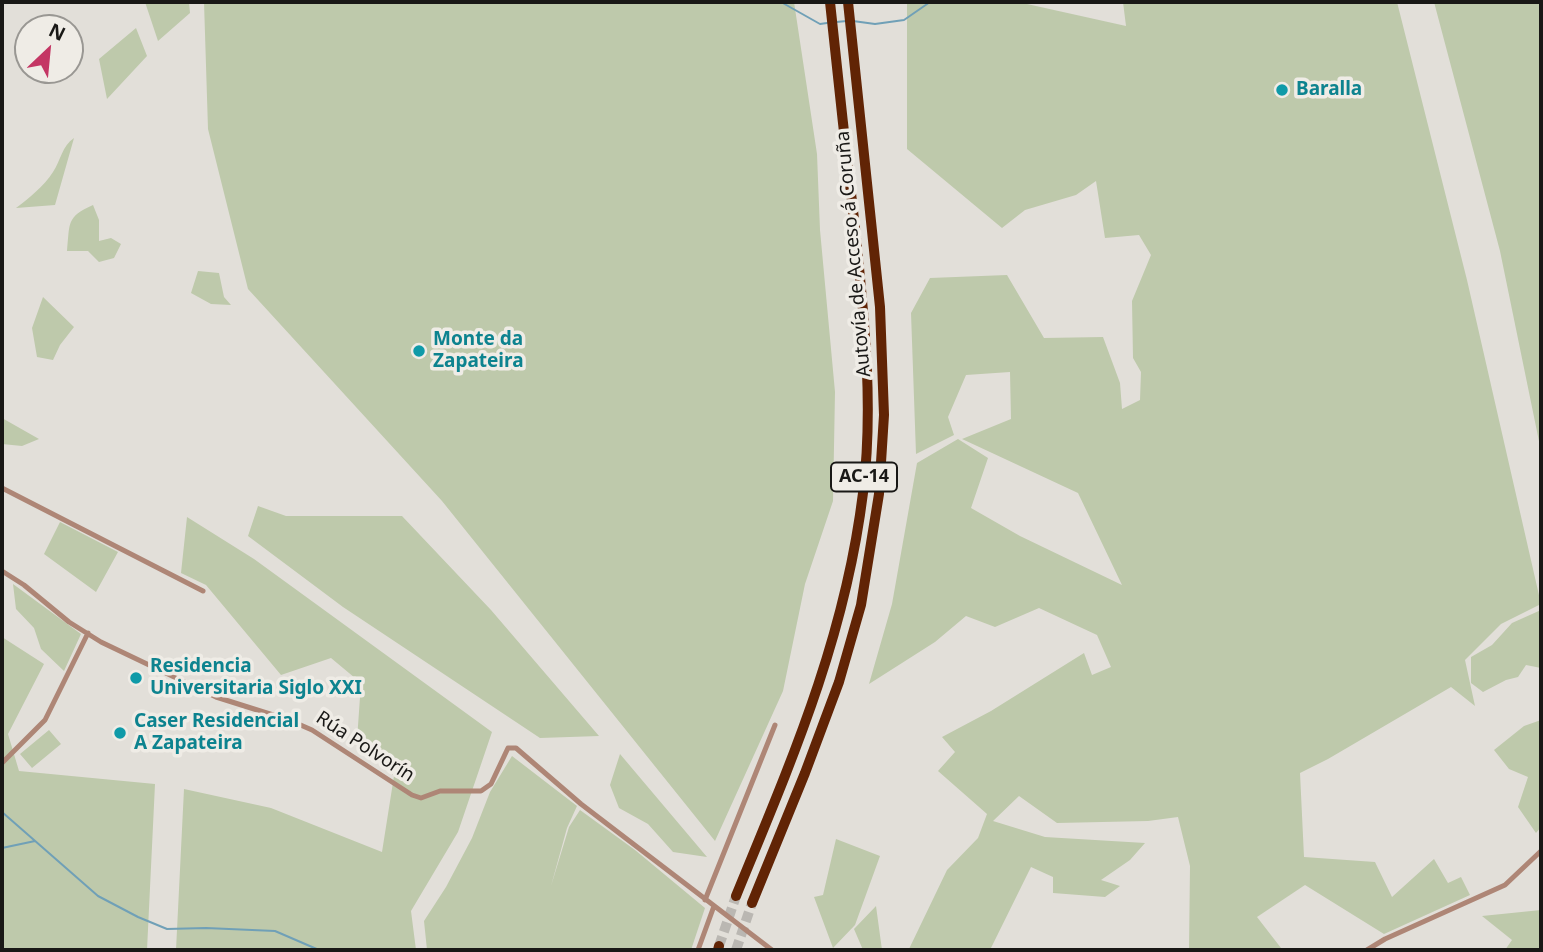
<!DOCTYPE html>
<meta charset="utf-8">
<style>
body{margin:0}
#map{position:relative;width:1543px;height:952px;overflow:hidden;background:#e2dfd9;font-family:"Noto Sans",sans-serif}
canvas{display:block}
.frame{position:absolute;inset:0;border:4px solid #191816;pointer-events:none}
.north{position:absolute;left:14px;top:14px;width:70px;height:70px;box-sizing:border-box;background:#efece6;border:2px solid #999793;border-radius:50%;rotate:26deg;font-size:19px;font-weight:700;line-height:28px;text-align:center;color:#191816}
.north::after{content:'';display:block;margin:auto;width:24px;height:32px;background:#c43664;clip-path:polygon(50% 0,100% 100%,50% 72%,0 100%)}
</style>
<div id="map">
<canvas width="1543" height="952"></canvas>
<div class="frame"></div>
<div class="north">N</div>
</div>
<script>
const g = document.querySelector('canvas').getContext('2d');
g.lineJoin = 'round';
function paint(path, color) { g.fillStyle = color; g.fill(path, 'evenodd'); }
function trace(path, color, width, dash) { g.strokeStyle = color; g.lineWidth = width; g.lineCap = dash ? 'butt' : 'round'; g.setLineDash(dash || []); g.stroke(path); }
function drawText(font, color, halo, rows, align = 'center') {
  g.font = font + ' "Noto Sans",sans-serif'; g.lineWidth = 7; g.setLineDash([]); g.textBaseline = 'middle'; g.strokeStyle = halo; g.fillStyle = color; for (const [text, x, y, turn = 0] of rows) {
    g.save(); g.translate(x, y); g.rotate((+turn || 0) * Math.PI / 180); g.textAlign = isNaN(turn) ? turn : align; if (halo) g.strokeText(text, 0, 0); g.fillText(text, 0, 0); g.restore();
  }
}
const green = new Path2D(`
 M 145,2 L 189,2 L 190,13 L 158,41 Z
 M 204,2 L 794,2 L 817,154 L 820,230 L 835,392 L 833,501 L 805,584 L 783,691 L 715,841 L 442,501 L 248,289 L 208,129 Z
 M 907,2 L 1018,2 L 1126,26 L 1123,2 L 1397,2 L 1467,280 L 1541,604 L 1501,624 L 1465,660 L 1475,706 L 1451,687 L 1328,759 L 1300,773 L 1304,857 L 1375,862 L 1392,897 L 1434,859 L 1448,883 L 1461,877 L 1470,895 L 1384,934 L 1305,885 L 1257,917 L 1281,948 L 1277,950 L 1189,950 L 1190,866 L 1178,817 L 1148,821 L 1057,823 L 1019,796 L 993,821 L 1045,837 L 1145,843 L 1130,860 L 1101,880 L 1120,886 L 1105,897 L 1053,893 L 1053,877 L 1031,867 L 990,950 L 895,950 L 909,949 L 947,870 L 978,838 L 987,814 L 938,771 L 955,752 L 942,737 L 991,711 L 1084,653 L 1092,675 L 1111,667 L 1097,635 L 1039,608 L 995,627 L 966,616 L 935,642 L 869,684 L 892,604 L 917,463 L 958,439 L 988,458 L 971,508 L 1020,536 L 1122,585 L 1078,493 L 962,439 L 1011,419 L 1010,372 L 966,375 L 948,417 L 954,435 L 916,454 L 911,313 L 930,278 L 1007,275 L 1044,338 L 1103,337 L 1120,383 L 1122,409 L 1140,400 L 1141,372 L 1133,358 L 1132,301 L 1151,255 L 1139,235 L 1105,238 L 1096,181 L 1076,195 L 1025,210 L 1002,228 L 907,149 Z
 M 1434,2 L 1541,2 L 1541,451 L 1500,251 Z
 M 136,28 L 147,56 L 107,99 L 99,59 Z
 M 74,138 L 55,205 L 16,208 C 29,198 44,186 53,172 C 61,160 62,146 74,138 Z
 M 93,205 L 99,220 L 99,241 L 111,238 L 121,244 L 114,258 L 99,262 L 88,251 L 67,251 C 70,223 66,217 93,205 Z
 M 198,271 L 219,273 L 224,297 L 231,305 L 211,304 L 191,293 Z
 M 43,297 L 74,327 L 60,345 L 53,360 L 37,357 L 32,328 Z
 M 2,418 L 39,439 L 22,446 L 2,444 Z
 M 258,506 L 286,516 L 402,516 L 491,610 L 599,736 L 540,738 L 343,607 L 248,536 Z
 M 187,517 L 254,559 L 492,732 L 458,832 L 411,911 L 416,950 L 176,950 L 184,789 L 271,808 L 382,852 L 394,776 L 357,740 L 361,683 L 331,658 L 281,675 L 206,585 L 181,573 Z
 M 60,522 L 118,552 L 96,592 L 44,554 Z
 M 13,584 L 81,634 L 64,671 L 41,649 L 34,628 L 16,609 Z
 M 1541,610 L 1541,668 L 1526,665 L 1518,677 L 1506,680 L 1483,692 L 1471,683 L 1471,657 L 1492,645 L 1512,623 Z
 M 2,637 L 44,664 L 8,734 L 19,771 L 155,784 L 147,950 L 2,950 Z
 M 1541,720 L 1541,827 L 1536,833 L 1518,807 L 1528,777 L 1509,769 L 1494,750 L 1524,726 Z
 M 49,730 L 61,744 L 32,768 L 20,754 Z
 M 620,754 L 707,857 L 673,852 L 648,824 L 619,808 L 610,785 Z
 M 512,756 L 577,806 L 567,828 L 551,886 L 569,827 L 580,810 L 635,850 L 705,908 L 691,950 L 521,950 L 520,948 L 518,950 L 427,950 L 424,921 L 446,887 L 472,838 L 490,792 Z
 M 836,839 L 880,856 L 855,925 L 833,948 L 814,897 L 823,895 Z
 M 876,906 L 882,950 L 863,950 L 854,929 Z
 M 1541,910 L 1541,950 L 1505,950 L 1512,940 L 1482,916 Z`);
const stream = new Path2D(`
 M 781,2 L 820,24 L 827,23
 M 853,21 L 875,24 L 904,20 L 930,2
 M 836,22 L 847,21
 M 2,812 L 98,896 L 138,917 L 167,929 L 206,928 L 275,931 L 319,950
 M 2,848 L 35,841`);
const highwayTunnel = new Path2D(`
 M 719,946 L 736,896
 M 736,950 L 752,903`);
const street = new Path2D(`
 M 2,488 L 203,591
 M 2,571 L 24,585 L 69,622 L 101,642 L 216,697 L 289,720 L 312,730 L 412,795 L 421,798 L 440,791 L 481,791 L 491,784 L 508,748 L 516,748 L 581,804 L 772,950
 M 2,763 L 45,720 L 88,633
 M 705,900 L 775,725
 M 698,950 L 714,906
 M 1367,950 L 1385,939 L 1505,885 L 1541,851`);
const highway = new Path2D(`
 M 736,896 C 791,762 845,639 863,493 C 874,405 864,316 855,228 C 846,153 838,77 830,2
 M 752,903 L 805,773 L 839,682 L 861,605 L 879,494 L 884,415 L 880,307 L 848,2
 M 718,950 L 719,946`);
const markers = [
 [1282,90,7,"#0f9aa8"],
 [419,351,7,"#0f9aa8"],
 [136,678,7,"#0f9aa8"],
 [120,733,7,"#0f9aa8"]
];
const shields = [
 [864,477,66]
];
const shieldNames = [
 ["AC-14",864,477]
];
const cultureNames = [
 ["Baralla",1296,90],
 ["Monte da",433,340],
 ["Zapateira",433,362],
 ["Residencia",150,667],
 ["Universitaria Siglo XXI",150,689],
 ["Caser Residencial",134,722],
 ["A Zapateira",134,744]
];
const streetNames = [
 ["Autovía de Acceso á Coruña",854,254,-95],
 ["Rúa Polvorín",365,747,33]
];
paint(green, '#bec9ab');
trace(stream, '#70a0b7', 2);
trace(highwayTunnel, '#bab7b2', 10, [10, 5]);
trace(street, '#ae8676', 5);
trace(highway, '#612405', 10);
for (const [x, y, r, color] of markers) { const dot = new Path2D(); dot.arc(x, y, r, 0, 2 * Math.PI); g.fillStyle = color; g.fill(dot); trace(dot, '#efece6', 2.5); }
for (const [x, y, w] of shields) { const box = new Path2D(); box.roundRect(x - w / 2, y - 14.5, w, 29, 5); g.fillStyle = '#efece6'; g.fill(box); trace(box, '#191816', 2); }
drawText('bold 18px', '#191816', null, shieldNames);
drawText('bold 19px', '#0d838f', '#efece6', cultureNames, 'left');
drawText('19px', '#191816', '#efece6', streetNames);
</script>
